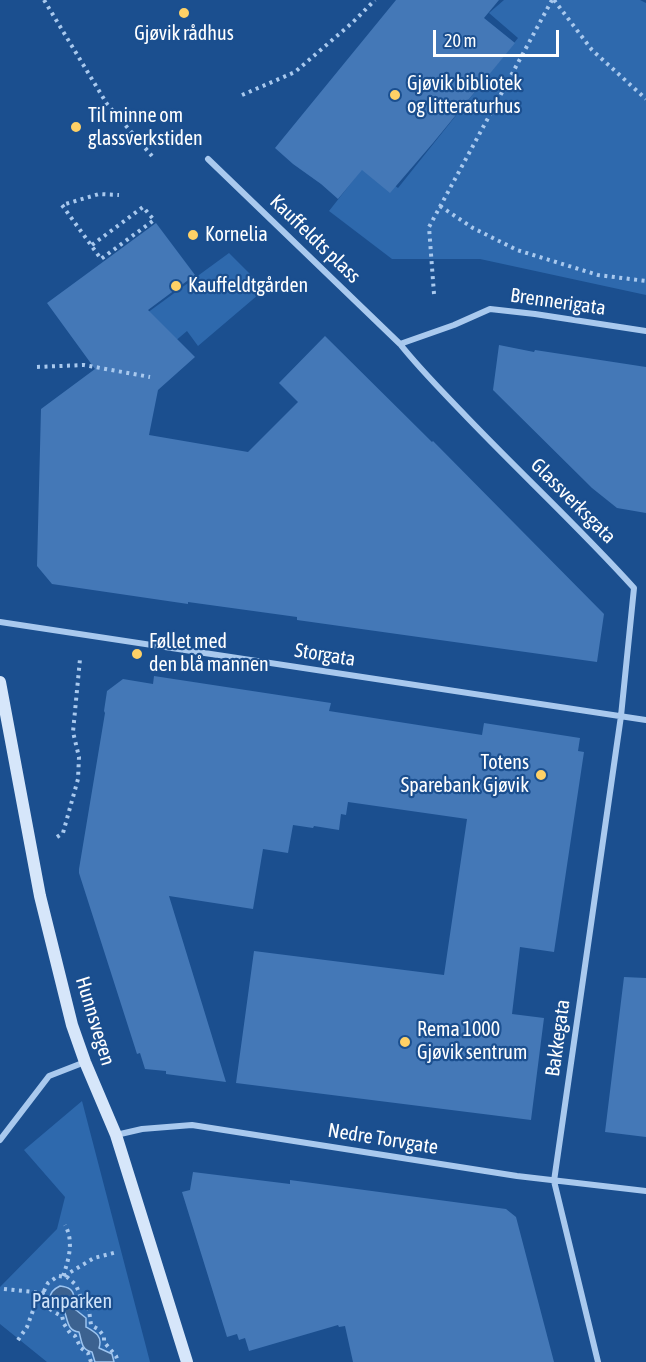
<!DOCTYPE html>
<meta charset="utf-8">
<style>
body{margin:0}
#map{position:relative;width:646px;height:1362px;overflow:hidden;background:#1b4f8f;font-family:"Asap Condensed",sans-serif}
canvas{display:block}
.scale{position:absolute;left:433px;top:30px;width:126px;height:27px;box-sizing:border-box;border:3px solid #fff;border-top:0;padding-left:8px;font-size:18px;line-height:21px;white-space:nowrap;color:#fff;-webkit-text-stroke:4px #1b4f8f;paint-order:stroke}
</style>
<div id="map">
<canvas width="646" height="1362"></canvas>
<div class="scale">20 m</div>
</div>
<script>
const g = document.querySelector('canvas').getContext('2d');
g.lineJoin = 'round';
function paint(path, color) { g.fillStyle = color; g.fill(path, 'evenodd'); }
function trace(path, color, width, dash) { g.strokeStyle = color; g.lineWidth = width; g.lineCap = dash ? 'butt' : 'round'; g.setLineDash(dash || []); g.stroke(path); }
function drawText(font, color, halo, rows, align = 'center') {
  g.font = font + ' "Asap Condensed",sans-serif'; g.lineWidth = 4.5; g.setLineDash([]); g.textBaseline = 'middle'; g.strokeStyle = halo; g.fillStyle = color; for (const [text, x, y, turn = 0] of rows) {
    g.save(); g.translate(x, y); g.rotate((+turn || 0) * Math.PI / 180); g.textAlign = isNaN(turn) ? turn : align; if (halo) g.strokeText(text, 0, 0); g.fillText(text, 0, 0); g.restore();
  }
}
const green = new Path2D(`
 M 504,0 L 640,0 L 646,3 L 646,295 L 480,259 L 392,259 L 329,211 L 366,164 L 398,188 L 518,38 L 489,13 Z
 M 229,253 L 265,289 L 198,346 L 187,331 L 147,365 L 91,354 Z
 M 82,1101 L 150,1362 L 47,1362 L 0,1324 L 0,1287 L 57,1229 L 65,1197 L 24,1150 Z`);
const water = new Path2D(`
 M 60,1286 C 68,1287 73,1289 74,1297 L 71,1306 L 86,1318 L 86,1327 C 95,1332 103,1336 99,1348 L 112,1354 L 114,1362 L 95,1362 L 92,1352 C 81,1350 82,1341 79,1332 C 67,1331 68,1320 64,1310 C 48,1308 45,1293 60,1286 Z`);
const building = new Path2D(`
 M 396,0 L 499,0 L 484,18 L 515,43 L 433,143 L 390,193 L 362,170 L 338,199 L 321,184 L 293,164 L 275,148 Z
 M 156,223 L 195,275 L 148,310 L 195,357 L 158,390 L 149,435 L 248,452 L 298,402 L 279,383 L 325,336 L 432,442 L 433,441 L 604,614 L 597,662 L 297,620 L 297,617 L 188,602 L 188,604 L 52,584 L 37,566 L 41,409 L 95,369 L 47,303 Z
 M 499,345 L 534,352 L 535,350 L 646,367 L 646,513 L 617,508 L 592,488 L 493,390 Z
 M 154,676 L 331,703 L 329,711 L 482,735 L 484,723 L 580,738 L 578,751 L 584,752 L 554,952 L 520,947 L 512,1014 L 544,1018 L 531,1120 L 236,1083 L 254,951 L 444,975 L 467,819 L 348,802 L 346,815 L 341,814 L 339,830 L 314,826 L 313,828 L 293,825 L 288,853 L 263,849 L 253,909 L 169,896 L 226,1082 L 166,1074 L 166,1071 L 145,1069 L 140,1053 L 137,1054 L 79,873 L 79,869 L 105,713 L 104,711 L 107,691 L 123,679 L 153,684 Z
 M 624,977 L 646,978 L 646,1137 L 605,1132 Z
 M 193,1172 L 290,1184 L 290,1180 L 506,1209 L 516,1217 L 554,1362 L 353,1362 L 345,1326 L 339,1327 L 338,1325 L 249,1351 L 245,1338 L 239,1340 L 237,1334 L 227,1337 L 182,1192 L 190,1190 Z`);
const path = new Path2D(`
 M 44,0 L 107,104 L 152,156
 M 554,0 L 592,50 L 646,99
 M 242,95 L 295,72 L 352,23 L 375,0
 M 440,206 L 473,228 L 517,250 L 598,275 L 646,281
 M 92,245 L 143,207 L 154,220 L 101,259 L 62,205 L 99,194 L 119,195
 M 434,294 L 429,227 L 552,0
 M 37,367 L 84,365 L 150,377
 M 57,837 L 63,833 L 78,779 L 79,757 L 73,732 L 80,659
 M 63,1276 C 69,1259 74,1241 65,1225
 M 64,1276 L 94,1258 L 117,1252
 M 4,1289 L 43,1293 L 35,1305 L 27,1327 L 16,1343
 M 91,1362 L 88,1353 L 81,1348 L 75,1336 L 70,1333 L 64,1324 L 62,1316 C 49,1310 45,1307 43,1293 L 48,1283 L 58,1276 L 67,1277 L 76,1285 L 82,1300 L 89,1310 L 91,1325 L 98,1329 L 104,1336 L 104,1342 L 116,1356 L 118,1362`);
const street = new Path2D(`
 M 208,159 L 400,344 C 419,368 440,389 461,411 C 518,471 579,527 634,588 L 621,716 L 554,1181 L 598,1362
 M 400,344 L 454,325 L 490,309 L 535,314 L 646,331
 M 0,622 L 646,720
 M 116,1135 L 142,1129 L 192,1125 L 517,1176 L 646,1191
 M 0,1140 L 49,1076 L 85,1062`);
const secondary = new Path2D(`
 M 0,682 L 40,896 L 72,1025 L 85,1062 L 116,1135 L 187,1362`);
const markers = [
 [184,13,6,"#ffd166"],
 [395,95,6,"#ffd166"],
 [76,127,6,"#ffd166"],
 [193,235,6,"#ffd166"],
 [176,286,6,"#ffd166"],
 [137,654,6,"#ffd166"],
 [541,775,6,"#ffd166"],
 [405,1042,6,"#ffd166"]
];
const poiNames = [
 ["Gjøvik rådhus",184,34,"center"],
 ["Gjøvik bibliotek",407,84],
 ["og litteraturhus",407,107],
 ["Til minne om",88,116],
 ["glassverkstiden",88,139],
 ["Kornelia",205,235],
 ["Kauffeldtgården",188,286],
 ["Føllet med",149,642],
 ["den blå mannen",149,665],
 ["Totens",529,763,"right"],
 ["Sparebank Gjøvik",529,786,"right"],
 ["Rema 1000",417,1030],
 ["Gjøvik sentrum",417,1053]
];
const streetNames = [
 ["Kauffeldts plass",315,239,44],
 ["Brennerigata",558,302,8],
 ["Glassverksgata",573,501,45],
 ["Storgata",325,655,9],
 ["Hunnsvegen",95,1021,73],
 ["Bakkegata",558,1038,-82],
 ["Nedre Torvgate",383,1139,9]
];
const parkNames = [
 ["Panparken",72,1302]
];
paint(green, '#2e69ad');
paint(water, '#3c6290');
trace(water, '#9cc4f0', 1.5);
paint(building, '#4478b7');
trace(path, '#a9c9ee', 4, [3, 4.5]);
trace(street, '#a9c9ee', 6);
trace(secondary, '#d6e6fa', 12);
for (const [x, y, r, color] of markers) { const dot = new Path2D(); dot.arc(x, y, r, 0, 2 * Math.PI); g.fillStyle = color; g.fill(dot); trace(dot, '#1b4f8f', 2); }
drawText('20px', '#fff', '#1b4f8f', poiNames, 'left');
drawText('20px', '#fff', '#1b4f8f', streetNames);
drawText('20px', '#cfe3fa', '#1b4f8f', parkNames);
</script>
